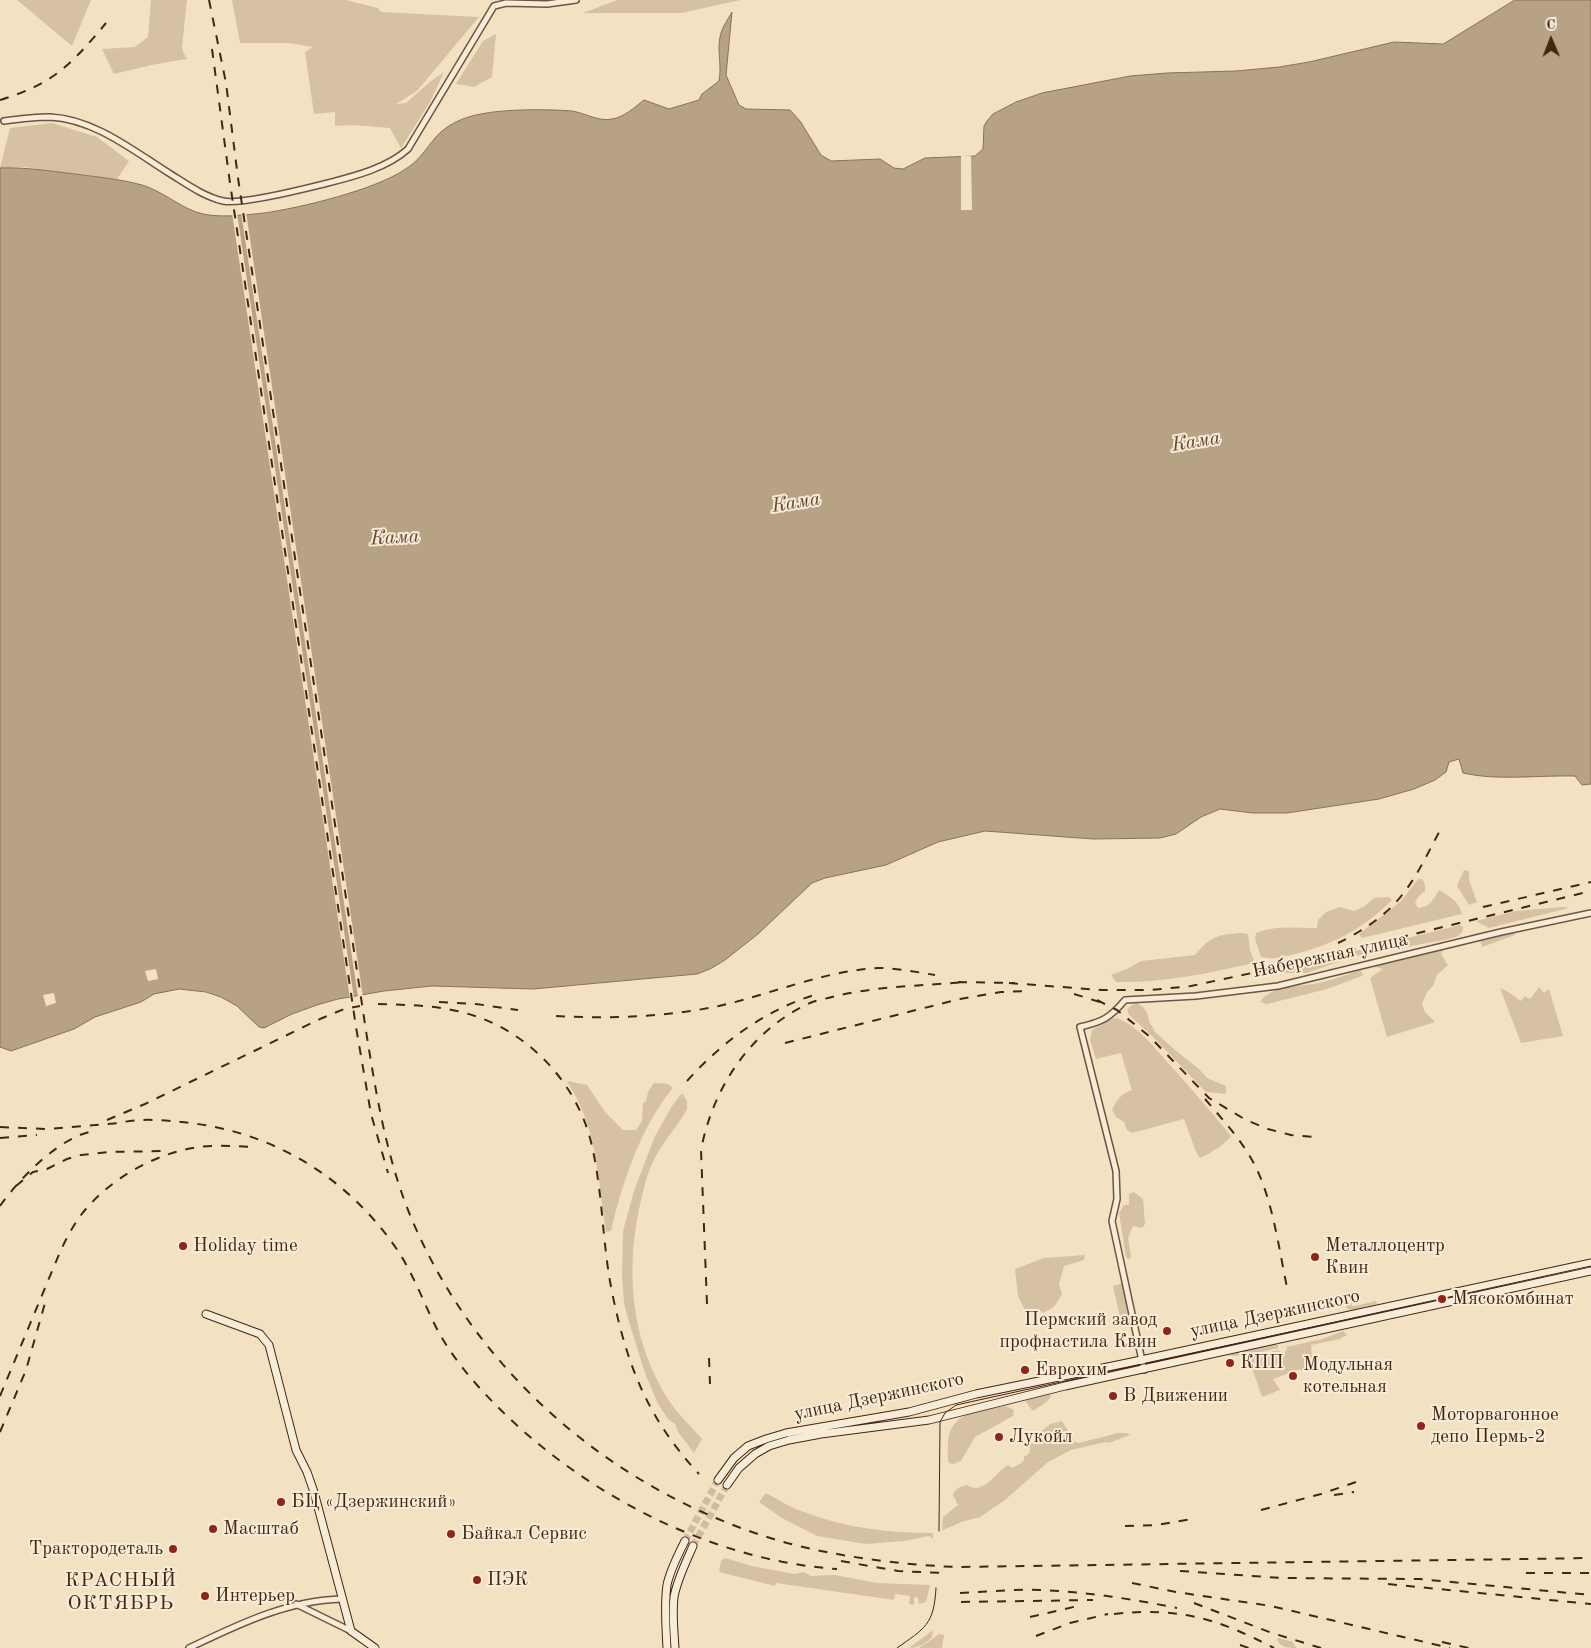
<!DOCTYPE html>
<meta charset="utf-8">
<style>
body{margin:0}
#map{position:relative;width:1591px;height:1648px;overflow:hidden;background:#f3e2c1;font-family:"Old Standard TT",serif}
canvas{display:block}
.north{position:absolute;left:1526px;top:15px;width:50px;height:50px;-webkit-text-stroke:4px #f7ecd7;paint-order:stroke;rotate:359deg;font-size:14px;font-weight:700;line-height:20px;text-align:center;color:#462511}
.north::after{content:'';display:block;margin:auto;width:18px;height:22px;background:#462511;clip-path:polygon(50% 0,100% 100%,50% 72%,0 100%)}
</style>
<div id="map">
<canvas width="1591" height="1648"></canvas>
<div class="north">С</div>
</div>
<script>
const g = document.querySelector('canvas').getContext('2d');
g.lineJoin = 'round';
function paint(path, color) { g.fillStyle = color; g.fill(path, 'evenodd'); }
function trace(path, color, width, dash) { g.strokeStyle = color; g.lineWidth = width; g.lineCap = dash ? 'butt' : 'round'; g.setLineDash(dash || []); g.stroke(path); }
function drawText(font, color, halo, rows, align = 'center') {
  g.font = font + ' "Old Standard TT",serif'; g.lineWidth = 4; g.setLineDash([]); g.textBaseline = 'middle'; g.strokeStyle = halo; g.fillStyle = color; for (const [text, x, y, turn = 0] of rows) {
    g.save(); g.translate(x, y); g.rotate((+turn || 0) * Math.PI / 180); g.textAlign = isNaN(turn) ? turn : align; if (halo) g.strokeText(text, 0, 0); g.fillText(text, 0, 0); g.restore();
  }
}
const green = new Path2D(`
 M 17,0 L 91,0 L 72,46 Z
 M 151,0 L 187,0 L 182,47 L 183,52 L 187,59 L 151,65 L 114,74 L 102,49 L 135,47 L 148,37 Z
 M 232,0 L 346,0 L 378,8 L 381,12 L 479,17 L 417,91 L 396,104 L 406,103 L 431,81 L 444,72 L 430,102 L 401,148 L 390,128 L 351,125 L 335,126 L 335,112 L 314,114 L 305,52 L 313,47 L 288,43 L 240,43 Z
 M 617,0 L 740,0 L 682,13 L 583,13 Z
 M 496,34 L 492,77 L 474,87 L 456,84 L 483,41 Z
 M 52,123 L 97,137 L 129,161 L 117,179 L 24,167 L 0,168 L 10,128 Z
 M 1464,870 L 1469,871 L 1469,880 L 1477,902 L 1469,905 L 1457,886 Z
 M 1418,879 L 1422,879 L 1425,884 L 1425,891 L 1419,896 L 1415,903 L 1418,908 C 1430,907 1433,900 1439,890 C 1450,897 1458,900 1462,914 L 1362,938 L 1359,934 L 1401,901 Z
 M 1389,897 L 1392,900 C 1364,929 1330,946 1291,955 C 1281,957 1272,960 1261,957 L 1255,939 L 1256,933 C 1276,925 1295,928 1317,928 L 1318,920 L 1326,912 L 1340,907 L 1354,911 L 1365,906 L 1374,898 Z
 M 1563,907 L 1569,908 L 1489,928 L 1476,921 L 1516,911 Z
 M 1460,925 L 1463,927 C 1464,935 1456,937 1449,939 L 1352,957 L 1307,973 L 1286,973 L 1274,971 Z
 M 1517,930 L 1515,935 L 1482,947 L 1480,939 Z
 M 1240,933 L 1248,934 L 1250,950 L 1254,960 L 1249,964 C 1205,974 1162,983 1116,982 L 1111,975 L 1127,969 L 1141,961 L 1195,955 C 1210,937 1216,935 1240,933 Z
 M 1444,949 L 1441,954 L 1448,965 L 1437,975 L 1433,986 L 1427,992 L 1422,1004 L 1425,1012 L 1435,1022 L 1387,1037 L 1370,978 L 1383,969 L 1375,967 L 1382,963 Z
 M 1360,970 L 1363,974 L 1362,976 L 1327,989 L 1267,1004 L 1260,1002 C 1271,984 1305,987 1323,982 C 1335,979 1348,974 1360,970 Z
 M 1539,987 L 1544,993 L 1549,989 L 1563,1036 L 1521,1043 L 1500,988 L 1507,991 L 1521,1001 L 1525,996 L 1530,999 Z
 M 1137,1003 L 1144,1008 L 1148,1015 L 1149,1021 L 1155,1032 L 1175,1050 L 1199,1069 L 1207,1078 L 1226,1086 L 1226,1094 L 1206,1092 L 1151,1035 L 1129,1015 L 1127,1010 L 1130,1006 Z
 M 1117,1018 C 1140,1027 1155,1049 1171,1066 C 1190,1087 1208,1108 1226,1130 L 1231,1136 C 1227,1143 1208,1155 1200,1158 L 1196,1152 L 1184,1119 L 1132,1133 L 1127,1130 L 1124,1122 L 1116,1117 L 1112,1110 C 1117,1099 1121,1094 1132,1090 L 1121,1053 L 1096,1059 L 1090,1040 L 1092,1030 L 1111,1019 Z
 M 567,1081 L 587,1085 L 605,1112 L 623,1130 L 636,1130 L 642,1121 L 643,1103 L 646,1101 L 648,1092 L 654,1083 L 668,1084 L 673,1088 C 641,1126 622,1183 611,1231 L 606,1232 C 599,1189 598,1145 580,1105 C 577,1097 571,1089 567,1081 Z
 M 682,1093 L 687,1101 L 687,1109 C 677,1128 661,1143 652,1164 C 647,1174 645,1185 642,1196 C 625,1265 629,1338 668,1399 C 677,1414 691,1426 702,1439 L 694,1453 L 678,1432 L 675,1424 L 668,1419 L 658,1404 L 646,1376 L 629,1322 L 624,1303 L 622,1277 L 623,1231 L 634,1191 L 655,1136 L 672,1106 Z
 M 1134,1192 L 1143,1199 L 1145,1224 L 1142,1228 L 1133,1226 L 1128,1238 L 1131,1256 L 1129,1260 L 1126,1257 L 1119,1213 L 1124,1205 L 1129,1205 L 1129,1194 Z
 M 1085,1255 L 1084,1260 L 1064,1266 L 1059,1285 L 1062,1294 L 1054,1307 L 1043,1313 L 1038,1309 L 1026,1312 L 1018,1296 L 1015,1269 L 1044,1258 Z
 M 1124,1283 L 1129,1304 L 1130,1318 L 1128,1319 L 1120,1317 L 1113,1286 Z
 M 1376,1301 L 1377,1304 L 1351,1310 L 1347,1309 L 1345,1303 L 1351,1302 L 1352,1306 L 1355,1306 Z
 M 1343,1331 L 1347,1335 L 1340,1339 L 1311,1345 L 1313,1369 L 1310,1370 L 1308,1368 L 1301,1371 L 1300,1369 L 1273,1379 L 1280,1390 L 1262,1397 L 1253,1371 L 1251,1357 L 1278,1350 L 1284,1354 L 1287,1349 L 1286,1347 L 1322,1339 Z
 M 1270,1344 L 1278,1345 L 1278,1348 L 1249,1355 L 1230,1356 L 1234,1352 Z
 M 1049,1393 L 1051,1397 L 1045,1403 L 1033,1411 L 1025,1401 Z
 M 1006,1406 L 1014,1410 L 1013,1416 L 975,1437 L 961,1461 L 953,1464 L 949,1463 C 947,1457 948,1450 948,1443 C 949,1411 981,1411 1006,1406 Z
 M 1062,1421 L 1075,1442 L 1079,1443 L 1118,1433 L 1127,1433 L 1130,1435 L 1109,1443 L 1106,1442 L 1071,1450 L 1048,1462 L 1005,1500 L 980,1517 L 961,1522 L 953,1526 L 942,1530 L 943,1517 L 958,1505 L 953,1495 C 955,1489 960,1486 967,1485 C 983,1496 995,1473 1008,1465 L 1012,1468 L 1021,1463 L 1024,1460 L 1024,1456 L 1028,1455 L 1030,1451 L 1030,1444 L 1041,1439 L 1040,1432 L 1050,1424 Z
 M 766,1493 C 779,1500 791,1508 804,1512 C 846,1528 888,1533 933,1533 L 933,1539 L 929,1536 L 904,1541 L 866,1544 L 817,1536 L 782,1518 L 759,1502 Z
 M 725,1558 L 752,1566 L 795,1574 L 804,1572 L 811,1576 L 835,1575 L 877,1583 L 930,1585 L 926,1602 L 919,1604 L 918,1598 L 914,1597 L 914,1605 L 909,1604 L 910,1596 L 895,1594 L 894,1600 L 776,1583 L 775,1586 L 719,1572 L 721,1561 Z
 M 933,1630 L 932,1637 C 926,1643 919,1648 909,1648 Z
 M 939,1634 L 944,1635 L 942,1648 L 919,1648 Z
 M 1279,1638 L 1293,1642 L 1296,1648 C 1289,1648 1280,1648 1277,1639 Z`);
const water = new Path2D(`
 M 1515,0 L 1591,0 L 1591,784 L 1582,785 L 1575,776 C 1540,775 1496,781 1463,773 L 1459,759 L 1449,762 L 1446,772 L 1435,780 L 1414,789 L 1379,799 L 1287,813 L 1253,813 L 1220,809 L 1201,817 L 1176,834 L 1160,838 L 1093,839 L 985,831 L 938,842 L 886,865 L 825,878 L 812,883 L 758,934 L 725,960 L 710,969 L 697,974 L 533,989 L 432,986 L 384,991 L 338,999 L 317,1005 L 292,1014 L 264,1028 L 259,1027 L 237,1006 L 221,997 L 206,992 L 179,989 L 154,994 L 141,1002 L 95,1017 L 74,1029 L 11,1051 L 0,1047 L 0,168 C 26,167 50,171 75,174 C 98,177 120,179 142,185 C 162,191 177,205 196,212 C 216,219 243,215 264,213 C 300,208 374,190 404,170 C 418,162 425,150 435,138 C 447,124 464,117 481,114 C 504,109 548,109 572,111 C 585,113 599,122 612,119 C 624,117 634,108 644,100 L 669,109 L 699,100 L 702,94 L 719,81 C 722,66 717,50 720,37 C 722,27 727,21 732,12 L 726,75 L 739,105 L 746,109 L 790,110 L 800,121 L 821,155 L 831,161 L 880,159 L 894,168 L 903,169 L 925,158 L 975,156 L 983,149 L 984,126 L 987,121 L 993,114 L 1016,102 L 1042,93 L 1130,76 L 1167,73 L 1236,71 L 1279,67 L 1309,62 L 1394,42 L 1443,44 Z`);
const pier = new Path2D(`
 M 961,156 L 971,156 L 972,210 L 961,210 Z
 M 241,212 L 246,212 L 363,997 L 358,997 Z
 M 232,213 L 237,213 L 354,998 L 350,999 Z
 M 156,969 L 158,979 L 148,981 L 145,971 Z
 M 54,993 L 56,1003 L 46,1006 L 43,995 Z`);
const secondaryTunnel = new Path2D(`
 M 685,1541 L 718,1480
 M 693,1546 L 727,1485`);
const street = new Path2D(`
 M 4,121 C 19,119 35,117 50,117 C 95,119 135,152 172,175 C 188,185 205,197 223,201 C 241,205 304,189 324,184 C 351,177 386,169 408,149 L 494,6 L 506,3 L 547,4 L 576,0
 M 1144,1370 L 1112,1221 L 1117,1199 L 1116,1171 L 1080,1027 C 1102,1022 1110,1018 1125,1000 L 1196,996 L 1278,986 L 1501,932 L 1591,913
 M 296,1604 L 351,1631
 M 189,1648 C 237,1625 288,1600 342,1599`);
const secondary = new Path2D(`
 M 206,1314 L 260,1334 L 269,1345 L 296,1450 L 307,1472 L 314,1492 L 351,1631 L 375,1648
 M 718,1480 L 734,1458 L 748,1446 L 766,1439 L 786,1433 L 909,1412 L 976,1394 L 1127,1363 L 1591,1263
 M 727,1485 L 739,1468 L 755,1454 L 769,1446 L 789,1440 L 821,1434 L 929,1420 L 1065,1386 L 1591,1271
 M 667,1648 C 666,1627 664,1606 667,1585 C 670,1570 678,1555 685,1541
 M 675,1648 C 674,1631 672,1614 674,1597 C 677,1580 686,1562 693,1546`);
const tram = new Path2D(`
 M 939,1531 L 940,1422 L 945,1413 L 956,1405 L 1591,1266
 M 897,1648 C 925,1628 934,1625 936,1588`);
const rail = new Path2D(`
 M 209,0 L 226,83 L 238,178 L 366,1031 C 376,1093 386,1156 410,1215 C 477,1377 620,1496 787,1543 C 840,1557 903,1565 957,1567 L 1591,1558
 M 212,49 L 230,183 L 356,1027 L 371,1114 L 388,1173
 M 0,100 C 53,84 71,65 106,23
 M 1483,907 L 1591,882
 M 1338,943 C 1361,932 1387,915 1402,895 C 1419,874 1430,848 1443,825
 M 958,982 L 1015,983
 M 1009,983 L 1101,990 L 1151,990 L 1191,986 L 1266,970 L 1591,891
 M 1074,994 L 1103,1003
 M 1097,1000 L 1117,1010 L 1149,1036 L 1209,1098 L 1246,1120 L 1268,1129 L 1291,1135 L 1316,1137
 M 439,1002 L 476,1004 L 518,1010
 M 378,1004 C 407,1005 437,1005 465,1013 C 526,1029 576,1081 591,1142 C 603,1191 602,1243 612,1292 C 627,1366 648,1419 699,1474
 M 556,1016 C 610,1019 666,1017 719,1006 C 772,994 823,971 878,968 C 897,968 916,972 935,975
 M 785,1043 L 960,999 L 1001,992 L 1027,991
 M 687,1081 C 722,1042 764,1011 814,995
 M 1205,1099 C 1222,1119 1239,1137 1252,1160 C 1273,1197 1279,1251 1288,1292
 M 107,1120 L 145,1104 L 320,1019 L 344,1009 L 360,1006
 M 0,1127 L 47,1129 L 119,1123 C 139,1118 161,1120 181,1122 C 272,1130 350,1178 400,1254 C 415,1278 425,1306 438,1331 C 449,1351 462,1368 477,1385 C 566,1485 703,1560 837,1569
 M 0,1138 L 37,1135
 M 16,1186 L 33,1172 L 47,1169 L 67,1159 L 81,1155 L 108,1152 L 167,1151
 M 0,1206 C 19,1179 61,1135 95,1131
 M 707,1304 L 701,1150 C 713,1087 751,1030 810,1003 C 817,1000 825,999 832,997 C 875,986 921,986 965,982
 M 709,1358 L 710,1384
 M 0,1396 L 60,1252 C 66,1239 73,1226 81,1215 C 109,1179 155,1153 199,1147 C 216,1145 235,1146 253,1147
 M 0,1432 L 26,1370 L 45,1303
 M 1334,1495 L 1354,1492
 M 1261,1510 L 1321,1494 L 1356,1482
 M 1125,1526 L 1157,1525 L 1192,1519
 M 841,1561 L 898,1571 L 943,1573
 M 1180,1571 L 1281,1578 L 1419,1579 L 1591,1595
 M 1526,1573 L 1591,1573
 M 1132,1583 L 1176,1592 L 1271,1606 L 1450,1648
 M 1388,1584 L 1591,1604
 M 960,1593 C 987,1592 1014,1589 1041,1590 C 1087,1592 1132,1599 1177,1608
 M 961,1602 L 1093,1600
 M 1194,1603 L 1272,1633 L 1321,1648
 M 1114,1614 C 1179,1607 1216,1618 1274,1648
 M 1030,1617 L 1082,1605
 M 1036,1636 L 1070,1623 L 1108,1614
 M 1442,1642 L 1469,1648
 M 1240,1645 L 1249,1648`);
const markers = [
 [183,1246,5,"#8f2418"],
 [1315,1257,5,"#8f2418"],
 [1442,1299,5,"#8f2418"],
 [1167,1331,5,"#8f2418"],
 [1230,1363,5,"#8f2418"],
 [1025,1370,5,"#8f2418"],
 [1293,1376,5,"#8f2418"],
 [1113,1396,5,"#8f2418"],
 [1421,1426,5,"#8f2418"],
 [999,1437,5,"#8f2418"],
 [281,1502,5,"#8f2418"],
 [213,1529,5,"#8f2418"],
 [451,1534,5,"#8f2418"],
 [173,1549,5,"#8f2418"],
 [477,1580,5,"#8f2418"],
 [205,1596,5,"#8f2418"]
];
const streetNames = [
 ["Набережная улица",1330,956,-12],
 ["улица Дзержинского",1275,1314,-12],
 ["улица Дзержинского",879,1397,-12]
];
const poiNames = [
 ["Holiday time",193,1246],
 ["Металлоцентр",1325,1246],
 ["Квин",1325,1268],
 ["Мясокомбинат",1452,1299],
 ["Пермский завод",1157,1320,"right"],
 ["профнастила Квин",1157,1342,"right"],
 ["КПП",1240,1363],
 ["Модульная",1303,1365],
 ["котельная",1303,1387],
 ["Еврохим",1035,1370],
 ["В Движении",1123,1396],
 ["Моторвагонное",1431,1415],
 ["депо Пермь-2",1431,1437],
 ["Лукойл",1009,1437],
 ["БЦ «Дзержинский»",291,1502],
 ["Масштаб",223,1529],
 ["Байкал Сервис",461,1534],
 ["Трактородеталь",163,1549,"right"],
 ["ПЭК",487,1580],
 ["Интерьер",215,1596]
];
const waterNames = [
 ["Кама",1196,442,-9],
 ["Кама",796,503,-9],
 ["Кама",395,538,-3]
];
const neighbourhoodNames = [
 ["КРАСНЫЙ",121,1581],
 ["ОКТЯБРЬ",121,1604]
];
paint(green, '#d6c2a3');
paint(water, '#b8a285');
trace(water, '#8a7057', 1);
paint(pier, '#f3e2c1');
trace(secondaryTunnel, '#d0bc9e', 7, [7, 3.5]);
trace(street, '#71543d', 8);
trace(secondary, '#462511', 9);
trace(street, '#f7ecd7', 5);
trace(secondary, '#f7ecd7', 7);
trace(tram, '#462511', 1);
trace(rail, '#462511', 2, [9, 9]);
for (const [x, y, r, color] of markers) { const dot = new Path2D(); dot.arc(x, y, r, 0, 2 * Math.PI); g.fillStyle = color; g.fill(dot); trace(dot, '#f7ecd7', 2); }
drawText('19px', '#462511', '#f7ecd7', streetNames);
drawText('19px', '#462511', '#f7ecd7', poiNames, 'left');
drawText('italic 20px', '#684a34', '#f7ecd7', waterNames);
g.letterSpacing = '1px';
drawText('20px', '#462511', '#f7ecd7', neighbourhoodNames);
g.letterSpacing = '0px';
</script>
